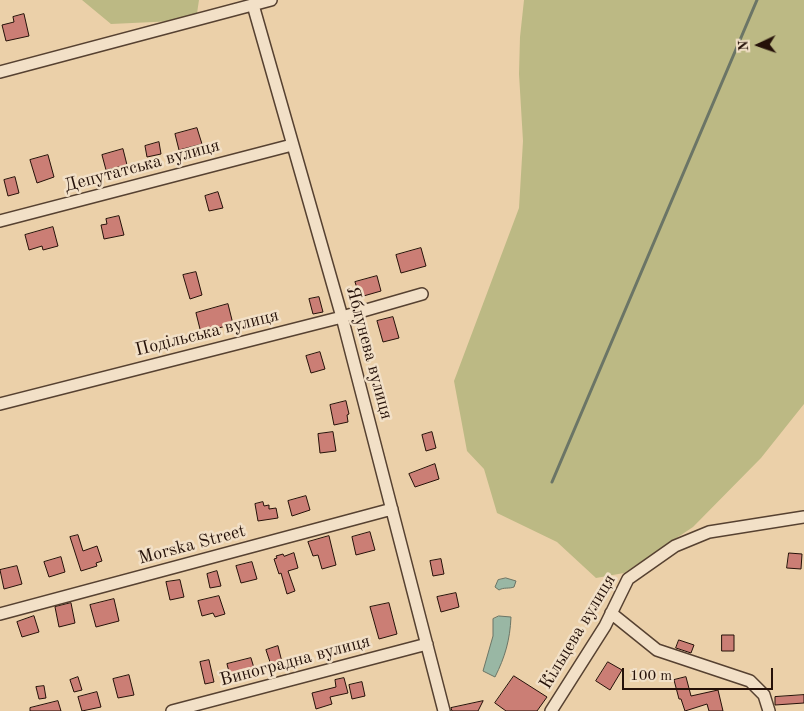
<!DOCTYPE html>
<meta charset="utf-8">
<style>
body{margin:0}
#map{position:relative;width:804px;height:711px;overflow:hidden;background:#ebd0a9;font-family:"Old Standard TT",serif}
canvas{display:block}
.north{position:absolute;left:734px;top:20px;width:50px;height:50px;-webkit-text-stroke:4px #f2e0c7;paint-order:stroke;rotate:267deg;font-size:14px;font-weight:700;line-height:20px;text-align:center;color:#251109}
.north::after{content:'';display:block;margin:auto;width:18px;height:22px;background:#251109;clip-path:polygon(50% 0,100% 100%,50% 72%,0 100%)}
.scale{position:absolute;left:622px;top:668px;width:151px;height:22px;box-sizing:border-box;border:2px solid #251109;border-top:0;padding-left:6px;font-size:15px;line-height:18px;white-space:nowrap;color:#251109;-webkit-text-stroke:4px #f2e0c7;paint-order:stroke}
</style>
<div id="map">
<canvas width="804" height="711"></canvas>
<div class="north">N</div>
<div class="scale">100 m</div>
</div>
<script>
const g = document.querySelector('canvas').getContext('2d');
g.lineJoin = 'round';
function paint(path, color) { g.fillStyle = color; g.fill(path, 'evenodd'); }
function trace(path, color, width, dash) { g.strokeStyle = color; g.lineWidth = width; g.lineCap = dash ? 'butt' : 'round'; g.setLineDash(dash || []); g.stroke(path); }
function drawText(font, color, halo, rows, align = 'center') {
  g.font = font + ' "Old Standard TT",serif'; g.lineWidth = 5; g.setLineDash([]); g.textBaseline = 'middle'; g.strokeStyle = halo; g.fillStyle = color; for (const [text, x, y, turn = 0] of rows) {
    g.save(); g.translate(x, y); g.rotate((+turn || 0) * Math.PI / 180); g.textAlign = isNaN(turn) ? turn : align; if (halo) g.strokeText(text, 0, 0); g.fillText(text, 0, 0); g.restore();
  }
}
const green = new Path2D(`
 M 82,0 L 199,0 L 196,20 L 111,24 Z
 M 524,0 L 804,0 L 804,404 L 761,458 L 693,527 L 624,573 L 596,578 L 557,542 L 497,513 L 484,469 L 467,451 L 454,381 L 519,208 L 523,141 L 519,74 L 520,37 Z`);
const water = new Path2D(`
 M 506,578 L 516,581 L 514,587 C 509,589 504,587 499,590 L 495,587 L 498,580 Z
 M 499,616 L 511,617 C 510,640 505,657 495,677 L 483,671 L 493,636 L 493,619 Z`);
const stream = new Path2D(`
 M 552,482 L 757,0`);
const building = new Path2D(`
 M 24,14 L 29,36 L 6,41 L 2,25 L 14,22 L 13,17 Z
 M 197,128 L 202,144 L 179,150 L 175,134 Z
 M 159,142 L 161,154 L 147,157 L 145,146 Z
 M 123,149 L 127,165 L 106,170 L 102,155 Z
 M 48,155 L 54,177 L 37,183 L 30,160 Z
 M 15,177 L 19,193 L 8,196 L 4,180 Z
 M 218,192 L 223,208 L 209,211 L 205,196 Z
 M 119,216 L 124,235 L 104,239 L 101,225 L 107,224 L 106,219 Z
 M 53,227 L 58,246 L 43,250 L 42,246 L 29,250 L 25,235 Z
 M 421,248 L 426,266 L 401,273 L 396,255 Z
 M 196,272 L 202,295 L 190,299 L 183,275 Z
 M 377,276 L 381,291 L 360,297 L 355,282 Z
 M 319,297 L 323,312 L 313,314 L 309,299 Z
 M 228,304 L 233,324 L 201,333 L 196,313 Z
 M 393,317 L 399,338 L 383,342 L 377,321 Z
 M 320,352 L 325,369 L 311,373 L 306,356 Z
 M 346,401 L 349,414 L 347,415 L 348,422 L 334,425 L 330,405 Z
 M 333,432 L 336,451 L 320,453 L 318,434 Z
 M 432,432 L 436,448 L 426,451 L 422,435 Z
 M 435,464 L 439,479 L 415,487 L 409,474 Z
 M 306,496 L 310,510 L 292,516 L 288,501 Z
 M 263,502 L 264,506 L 269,505 L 269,509 L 276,508 L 278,518 L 258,521 L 255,504 Z
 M 370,532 L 375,550 L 356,555 L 352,537 Z
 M 78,535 L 83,551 L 97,546 L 102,561 L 96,563 L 97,566 L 81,571 L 70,537 Z
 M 329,536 L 336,565 L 322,569 L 318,555 L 313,556 L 308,542 Z
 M 294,553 L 298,568 L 288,571 L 295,591 L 287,594 L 281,573 L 279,574 L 274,559 L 277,558 L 276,556 L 283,554 L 284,556 Z
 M 789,553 L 802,554 L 801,569 L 787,568 Z
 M 61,557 L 65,572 L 49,577 L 44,562 Z
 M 441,559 L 444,574 L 433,576 L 430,561 Z
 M 252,562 L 257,579 L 241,583 L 236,566 Z
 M 17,566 L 22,584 L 4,589 L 0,570 Z
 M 217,571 L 221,586 L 210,588 L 207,574 Z
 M 180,580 L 184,597 L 170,600 L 166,582 Z
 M 456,593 L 459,607 L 441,612 L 437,597 Z
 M 219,596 L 225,614 L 215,617 L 213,613 L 202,616 L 198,601 Z
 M 114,599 L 119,621 L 96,627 L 90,605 Z
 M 71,603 L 75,623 L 59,627 L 55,607 Z
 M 389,603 L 397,634 L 379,639 L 370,607 Z
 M 34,616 L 39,632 L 22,637 L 17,622 Z
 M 722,635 L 734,635 L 734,651 L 722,651 Z
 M 679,640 L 694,645 L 691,653 L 676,648 Z
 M 278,646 L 282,662 L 271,665 L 266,650 Z
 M 251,658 L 254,668 L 245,670 L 247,676 L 231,680 L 227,664 Z
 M 209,660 L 214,682 L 205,684 L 200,662 Z
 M 608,662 L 622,670 L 610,690 L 596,681 Z
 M 129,675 L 134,695 L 118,698 L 113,679 Z
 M 514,676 L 547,697 L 537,711 L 506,711 L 495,703 Z
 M 78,677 L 82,690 L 74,692 L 70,680 Z
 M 686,677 L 691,696 L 718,690 L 723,711 L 709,711 L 707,704 L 685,711 L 681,699 L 679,699 L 674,680 Z
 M 344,678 L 348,693 L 330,697 L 332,704 L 316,709 L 312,693 L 336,687 L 335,680 Z
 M 362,682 L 365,696 L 352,699 L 349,685 Z
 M 44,686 L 46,698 L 39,699 L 36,687 Z
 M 97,692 L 101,707 L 82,711 L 78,697 Z
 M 804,695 L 804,703 L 775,705 L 775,697 Z
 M 58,701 L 61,711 L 30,711 L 30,708 Z
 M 483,701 L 478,711 L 452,711 L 451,708 Z`);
const minor = new Path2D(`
 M 253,5 L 342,317 L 444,711
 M 0,72 L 271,0
 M 0,221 L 292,145
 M 0,404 L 342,317 L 422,294
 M 611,613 L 657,650 L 750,681 L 764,695 L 769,711
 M 0,614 L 392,509
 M 172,711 L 427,644
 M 551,711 L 605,626 L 628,579 L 675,546 L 709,532 L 804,517`);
const streetNames = [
 ["Депутатська вулиця",142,166,-15],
 ["Подільська вулиця",207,333,-14],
 ["Яблунева вулиця",369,353,75],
 ["Morska Street",192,545,-15],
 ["Кільцева вулиця",578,632,-59],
 ["Виноградна вулиця",295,661,-15]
];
paint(green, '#bcb984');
paint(water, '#99b7a4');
trace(water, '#6b7566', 1);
trace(stream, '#6b7566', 3);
paint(building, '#cb7e75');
trace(building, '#251109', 1);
trace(minor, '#564131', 14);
trace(minor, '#f2e0c7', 11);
drawText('18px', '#251109', '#f2e0c7', streetNames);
</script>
